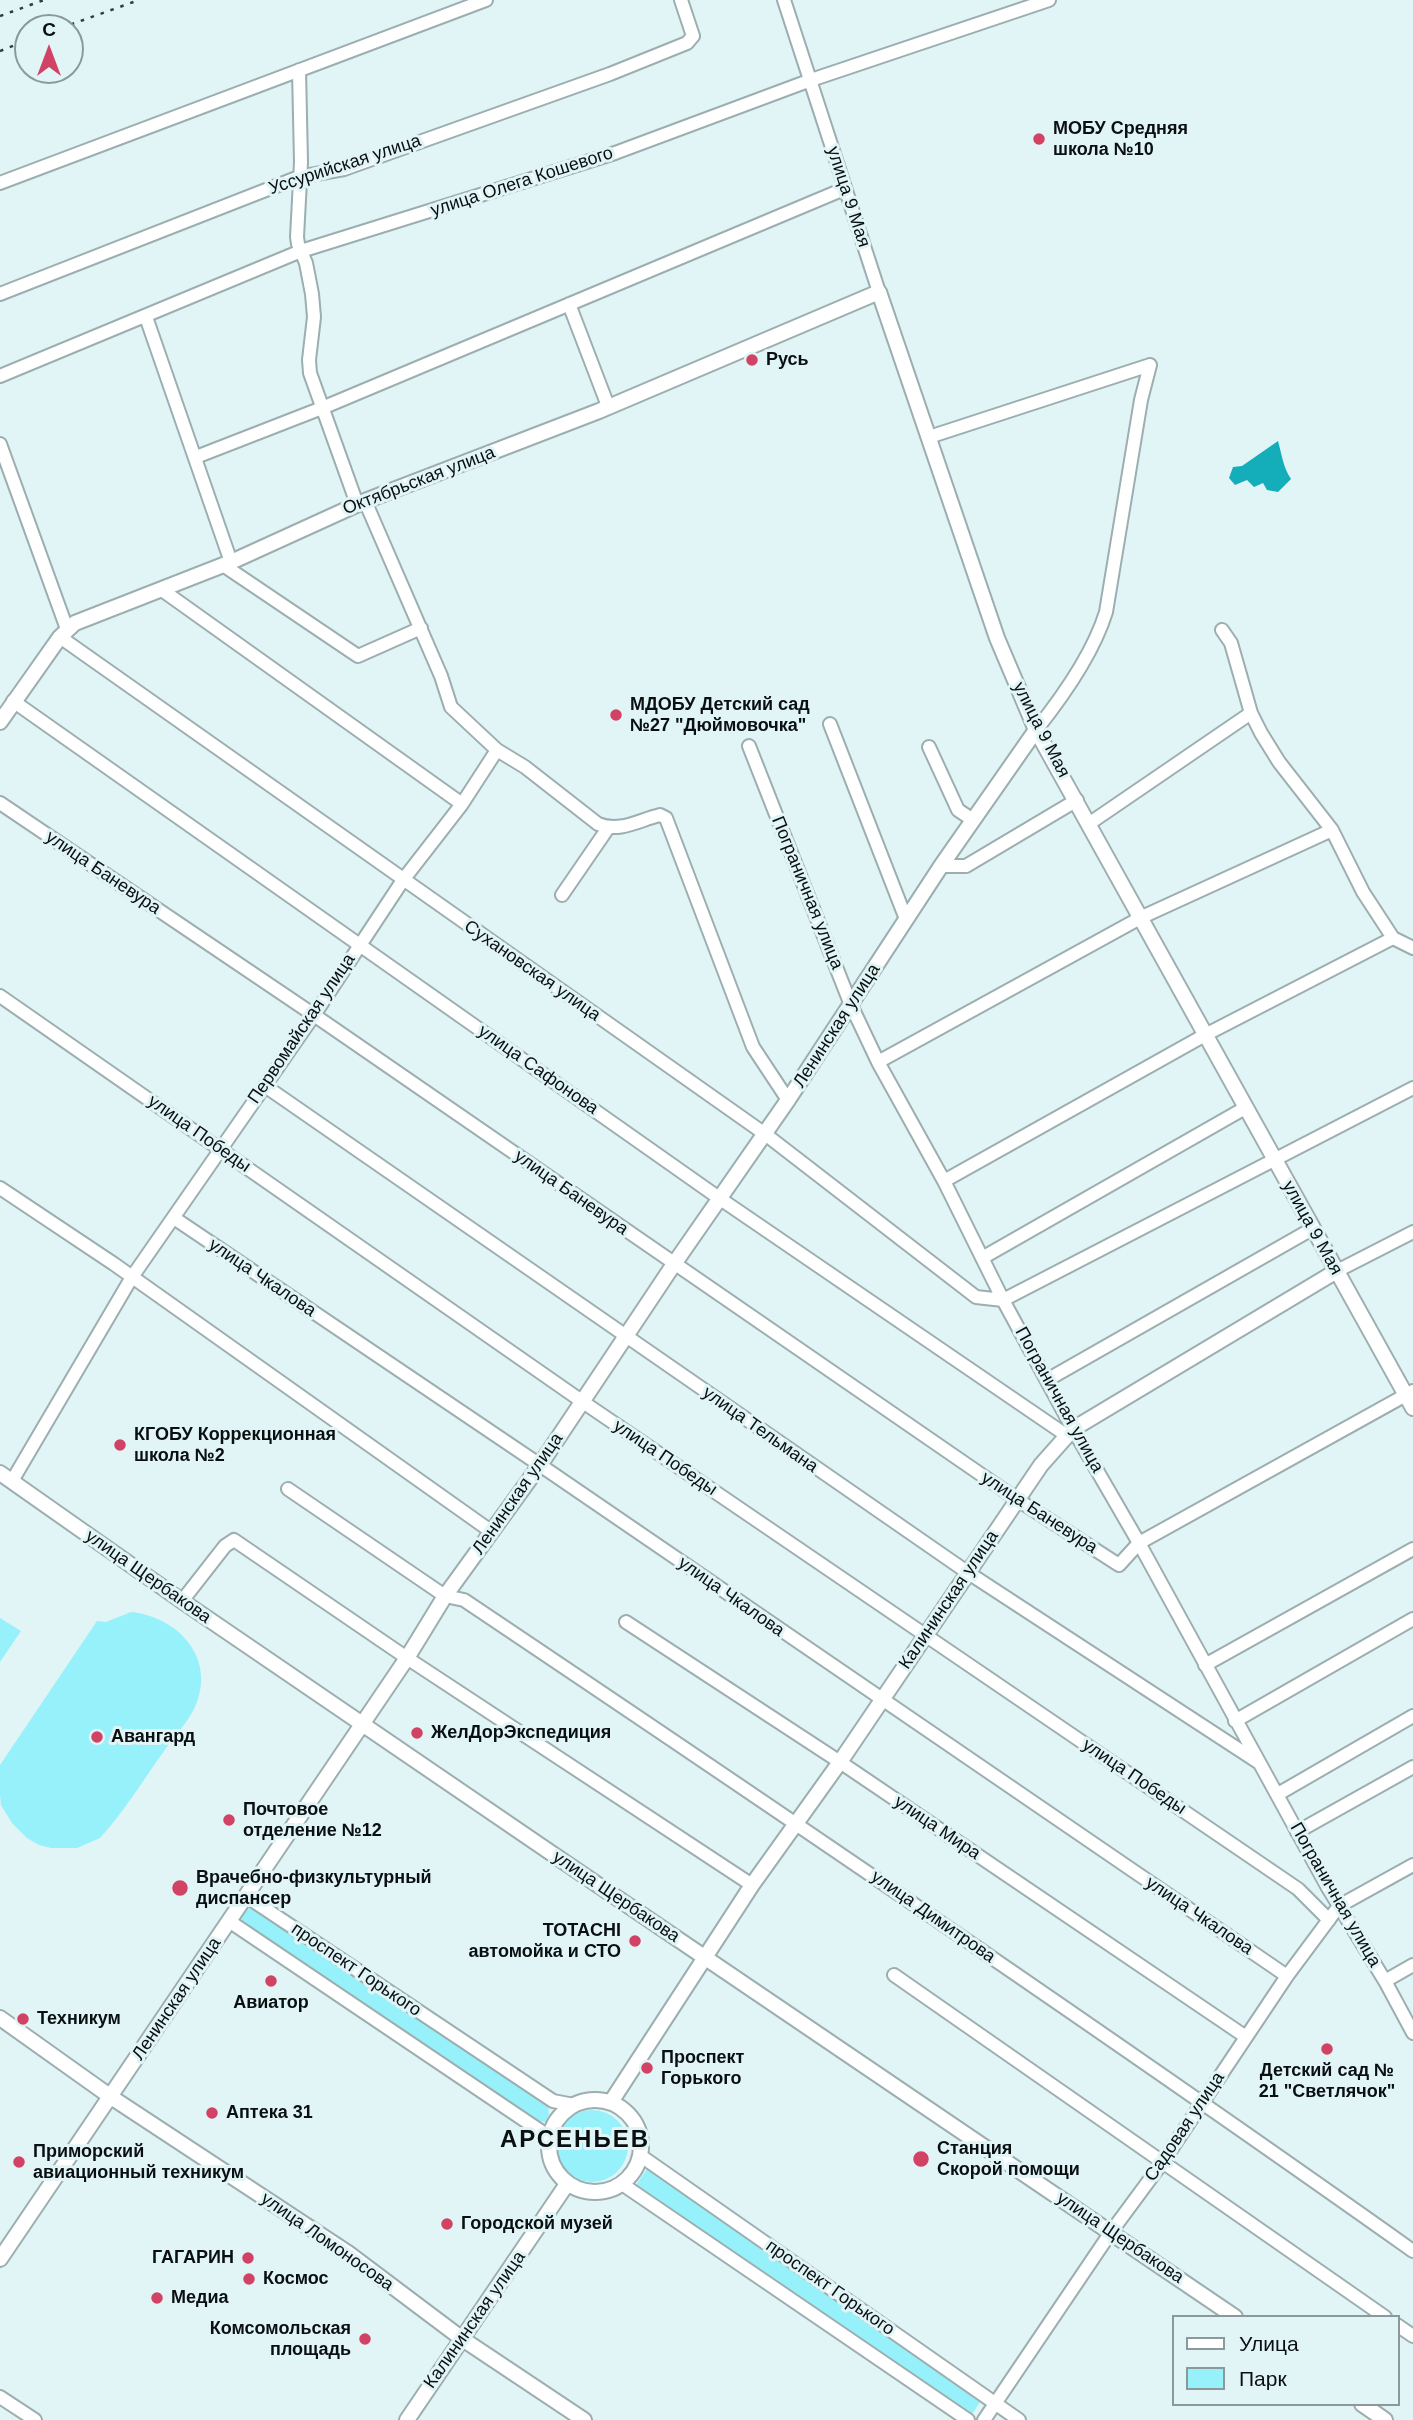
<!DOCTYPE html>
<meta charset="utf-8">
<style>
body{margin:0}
#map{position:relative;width:1413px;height:2420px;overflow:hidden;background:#e1f4f6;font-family:Helvetica,sans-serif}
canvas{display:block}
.legend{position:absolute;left:1172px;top:2315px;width:228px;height:91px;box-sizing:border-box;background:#e1f4f6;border:2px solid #8b999a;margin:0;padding:9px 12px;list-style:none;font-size:21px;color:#0a1011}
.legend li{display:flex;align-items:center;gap:14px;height:35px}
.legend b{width:35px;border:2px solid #8b999a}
.north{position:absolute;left:14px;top:14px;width:70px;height:70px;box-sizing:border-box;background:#e1f4f6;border:2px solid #8b999a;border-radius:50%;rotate:0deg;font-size:19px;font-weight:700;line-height:28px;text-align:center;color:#0a1011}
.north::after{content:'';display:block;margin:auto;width:24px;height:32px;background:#d24265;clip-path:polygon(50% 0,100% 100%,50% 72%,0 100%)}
</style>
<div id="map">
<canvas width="1413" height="2420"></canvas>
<ul class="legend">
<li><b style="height:9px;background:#fff"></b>Улица</li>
<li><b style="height:19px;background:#97f1fa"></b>Парк</li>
</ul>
<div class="north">С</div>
</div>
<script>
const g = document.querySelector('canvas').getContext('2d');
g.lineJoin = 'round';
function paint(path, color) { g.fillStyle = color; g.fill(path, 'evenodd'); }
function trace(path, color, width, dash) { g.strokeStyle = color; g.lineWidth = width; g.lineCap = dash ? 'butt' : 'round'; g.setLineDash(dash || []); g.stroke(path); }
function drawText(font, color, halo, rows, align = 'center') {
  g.font = font + ' Helvetica,sans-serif'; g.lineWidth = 6; g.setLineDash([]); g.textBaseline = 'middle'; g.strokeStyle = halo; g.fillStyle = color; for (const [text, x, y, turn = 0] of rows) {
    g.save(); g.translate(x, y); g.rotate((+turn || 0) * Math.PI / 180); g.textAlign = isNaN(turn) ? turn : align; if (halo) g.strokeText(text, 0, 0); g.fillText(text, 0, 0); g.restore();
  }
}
const green = new Path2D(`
 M 131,1612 C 178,1617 217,1658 195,1707 C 188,1722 174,1737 164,1751 C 143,1780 124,1812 100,1838 L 77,1848 L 51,1848 L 39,1845 L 27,1838 L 12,1823 L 1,1805 L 0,1795 L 0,1765 L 97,1621 L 106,1622 Z
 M 0,1618 L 21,1631 L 0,1662 Z
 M 252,1908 L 548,2105 L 549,2115 L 545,2122 L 535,2121 L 242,1923 L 241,1915 L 244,1909 Z
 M556 2146a36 36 0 1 1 72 0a36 36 0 1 1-72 0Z
 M 647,2169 L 980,2402 L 972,2414 L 636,2185 Z`);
const water = new Path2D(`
 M 1278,441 C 1282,455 1283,467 1291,479 L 1278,492 L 1267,490 L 1263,483 L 1254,487 L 1247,480 L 1235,485 L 1229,478 L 1233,467 L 1242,466 Z`);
const minor = new Path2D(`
 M 784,0 L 879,292
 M 299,70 L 301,162 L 297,237 L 298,244 L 306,263 L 312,294 L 314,317 L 309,360 L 310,373 L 357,504
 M 0,183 L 486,0
 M 0,294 L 299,177 L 344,169 L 610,74 L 687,43 L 693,36 L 681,0
 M 569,304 L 608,406
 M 146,317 L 231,562
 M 0,376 L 301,251 L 615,153 L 811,80 L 1049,0
 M 929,437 L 1150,365
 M 0,444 L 67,629
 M 196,457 L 322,408 L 844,189
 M 365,501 L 441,676 L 451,707 L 497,750 L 525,767 L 598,824 C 620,833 639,820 660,815 L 666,818 L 753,1047 L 788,1100
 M 223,565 L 358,656 L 421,628
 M 162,590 L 462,804
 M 1222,630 L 1231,643 L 1251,713 L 1261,733 L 1279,762 L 1332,830 L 1363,892 L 1393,938 L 1413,948
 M 60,637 L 765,1134 L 976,1297 L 1003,1300 L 1413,1088
 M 13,701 L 719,1198 L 1066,1435
 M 830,724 L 906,919
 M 1036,730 C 1064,695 1093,654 1106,612 L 1141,400 L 1150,365
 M 749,746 L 851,1005 L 878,1062 L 944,1181 L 1003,1300 L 1073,1429 L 1139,1543 L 1327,1886 L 1385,1981 L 1413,2033
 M 929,747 L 958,810 L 973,820
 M 0,803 L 314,1015 L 1018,1500 L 1119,1565 L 1139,1543 L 1413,1391
 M 1090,823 L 1251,713
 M 941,866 L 966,866 L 1077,800
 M 562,895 L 608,828
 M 0,996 L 583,1402 L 1298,1889 L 1329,1920
 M 878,1062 L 1142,917 L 1332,830
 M 265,1086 L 967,1572 L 1258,1762
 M 944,1181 L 1205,1035 L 1393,938
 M 0,1188 L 114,1264 L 492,1532
 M 174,1218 L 540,1465 L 1287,1976
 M 982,1258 L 1245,1108
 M 1335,1272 L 1413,1232
 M 1047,1380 L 1312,1229
 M 12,1481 L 132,1277 L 314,1015 L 403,880 L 462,804 L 497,750
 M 288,1489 L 445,1596 L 464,1600 C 783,1814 1100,2029 1413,2251
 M 182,1601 L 225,1546 L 234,1540 L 407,1658 L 752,1885
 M 626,1622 L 840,1762 L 1246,2037
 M 1205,1665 L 1413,1549
 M 1235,1721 L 1413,1619
 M 1278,1794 L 1413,1716
 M 1297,1832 L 1413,1767
 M 246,1896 L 553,2101 L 574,2105
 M 229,1921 L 542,2132 L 550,2140
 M 894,1975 L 1385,2317
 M 1385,1981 L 1413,1965
 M 641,2156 L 1019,2420
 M 622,2184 L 968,2420
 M 1397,2325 L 1413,2336
 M 0,2397 L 35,2420
 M 984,2420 L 1111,2232 L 1162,2163 L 1287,1976 L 1339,1906 L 1413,1865`);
const major = new Path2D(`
 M 0,722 L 60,637 L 75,623 L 231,562 L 365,501 L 599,411 L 879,292 L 997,638 L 1036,730 L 1413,1408
 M 0,1473 L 182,1601 L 598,1885 L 1235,2317
 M 0,2018 L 111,2097 L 348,2253 L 461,2338 L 584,2420
 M549 2146a46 46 0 1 1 92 0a46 46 0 1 1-92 0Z
 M 611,2102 L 752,1885 L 840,1762 L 1041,1465 L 1073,1429 L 1335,1272
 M 0,2259 L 407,1658 L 445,1596 L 540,1465 L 674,1264 L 788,1100 L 941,866 L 1036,730
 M 1362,2404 L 1385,2420
 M 407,2420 L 567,2184`);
const rail = new Path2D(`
 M 0,16 L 44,0
 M 61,28 L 139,0
 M 0,51 L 28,40`);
const markers = [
 [1039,139,7,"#d24265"],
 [752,360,7,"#d24265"],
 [616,715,7,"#d24265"],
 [120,1445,7,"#d24265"],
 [417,1733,7,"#d24265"],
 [97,1737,7,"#d24265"],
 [229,1820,7,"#d24265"],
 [180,1888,9,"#d24265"],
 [635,1941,7,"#d24265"],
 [271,1981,7,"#d24265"],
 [23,2019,7,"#d24265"],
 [1327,2049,7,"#d24265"],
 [647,2068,7,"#d24265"],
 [212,2113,7,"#d24265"],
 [921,2159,9,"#d24265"],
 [19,2162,7,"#d24265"],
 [447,2224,7,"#d24265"],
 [248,2258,7,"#d24265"],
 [249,2279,7,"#d24265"],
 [157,2298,7,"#d24265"],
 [365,2339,7,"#d24265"]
];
const poiNames = [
 ["МОБУ Средняя",1053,129],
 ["школа №10",1053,150],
 ["Русь",766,360],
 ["МДОБУ Детский сад",630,705],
 ["№27 \"Дюймовочка\"",630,726],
 ["КГОБУ Коррекционная",134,1435],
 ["школа №2",134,1456],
 ["ЖелДорЭкспедиция",431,1733],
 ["Авангард",111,1737],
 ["Почтовое",243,1810],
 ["отделение №12",243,1831],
 ["Врачебно-физкультурный",196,1878],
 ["диспансер",196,1899],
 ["TOTACHI",621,1931,"right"],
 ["автомойка и СТО",621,1952,"right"],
 ["Авиатор",271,2003,"center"],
 ["Техникум",37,2019],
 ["Проспект",661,2058],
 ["Горького",661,2079],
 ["Детский сад №",1327,2071,"center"],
 ["21 \"Светлячок\"",1327,2092,"center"],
 ["Аптека 31",226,2113],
 ["Станция",937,2149],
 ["Скорой помощи",937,2170],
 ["Приморский",33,2152],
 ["авиационный техникум",33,2173],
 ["Городской музей",461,2224],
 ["ГАГАРИН",234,2258,"right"],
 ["Космос",263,2279],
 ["Медиа",171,2298],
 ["Комсомольская",351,2329,"right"],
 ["площадь",351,2350,"right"]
];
const streetNames = [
 ["Уссурийская улица",345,165,-18],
 ["улица Олега Кошевого",522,182,-18],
 ["улица 9 Мая",848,197,72],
 ["Октябрьская улица",419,481,-21],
 ["улица 9 Мая",1041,730,63],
 ["улица Баневура",103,873,34],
 ["Пограничная улица",807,893,68],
 ["Сухановская улица",532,971,35],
 ["Ленинская улица",837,1026,-57],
 ["Первомайская улица",302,1029,-56],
 ["улица Сафонова",538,1070,35],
 ["улица Победы",199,1134,35],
 ["улица Баневура",571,1193,35],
 ["улица 9 Мая",1312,1228,61],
 ["улица Чкалова",262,1278,34],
 ["Пограничная улица",1059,1400,61],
 ["улица Тельмана",760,1430,35],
 ["улица Победы",665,1458,34],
 ["Ленинская улица",518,1494,-55],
 ["улица Баневура",1039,1513,33],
 ["улица Щербакова",148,1577,35],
 ["улица Чкалова",731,1597,35],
 ["Калининская улица",949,1600,-56],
 ["улица Победы",1134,1777,34],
 ["улица Мира",937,1828,34],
 ["Пограничная улица",1335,1895,60],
 ["улица Щербакова",616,1897,34],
 ["улица Чкалова",1199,1916,34],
 ["улица Димитрова",933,1917,35],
 ["проспект Горького",356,1970,34],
 ["Ленинская улица",177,1999,-56],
 ["Садовая улица",1185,2127,-56],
 ["улица Щербакова",1120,2238,34],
 ["улица Ломоносова",327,2242,35],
 ["проспект Горького",830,2288,35],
 ["Калининская улица",475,2320,-55]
];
const districtNames = [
 ["АРСЕНЬЕВ",575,2140]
];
paint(green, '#97f1fa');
paint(water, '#13aeba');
trace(minor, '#9caeb0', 16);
trace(major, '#9caeb0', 18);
trace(minor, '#fff', 12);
trace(major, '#fff', 14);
trace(rail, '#333c3d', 2.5, [3.5, 7]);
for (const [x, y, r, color] of markers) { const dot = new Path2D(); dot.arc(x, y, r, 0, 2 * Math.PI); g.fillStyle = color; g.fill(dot); trace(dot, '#e1f4f6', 2.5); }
drawText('bold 18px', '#0a1011', '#e1f4f6', poiNames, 'left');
drawText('18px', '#0a1011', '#e1f4f6', streetNames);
g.letterSpacing = '2px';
drawText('bold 24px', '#0a1011', '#e1f4f6', districtNames);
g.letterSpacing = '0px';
</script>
